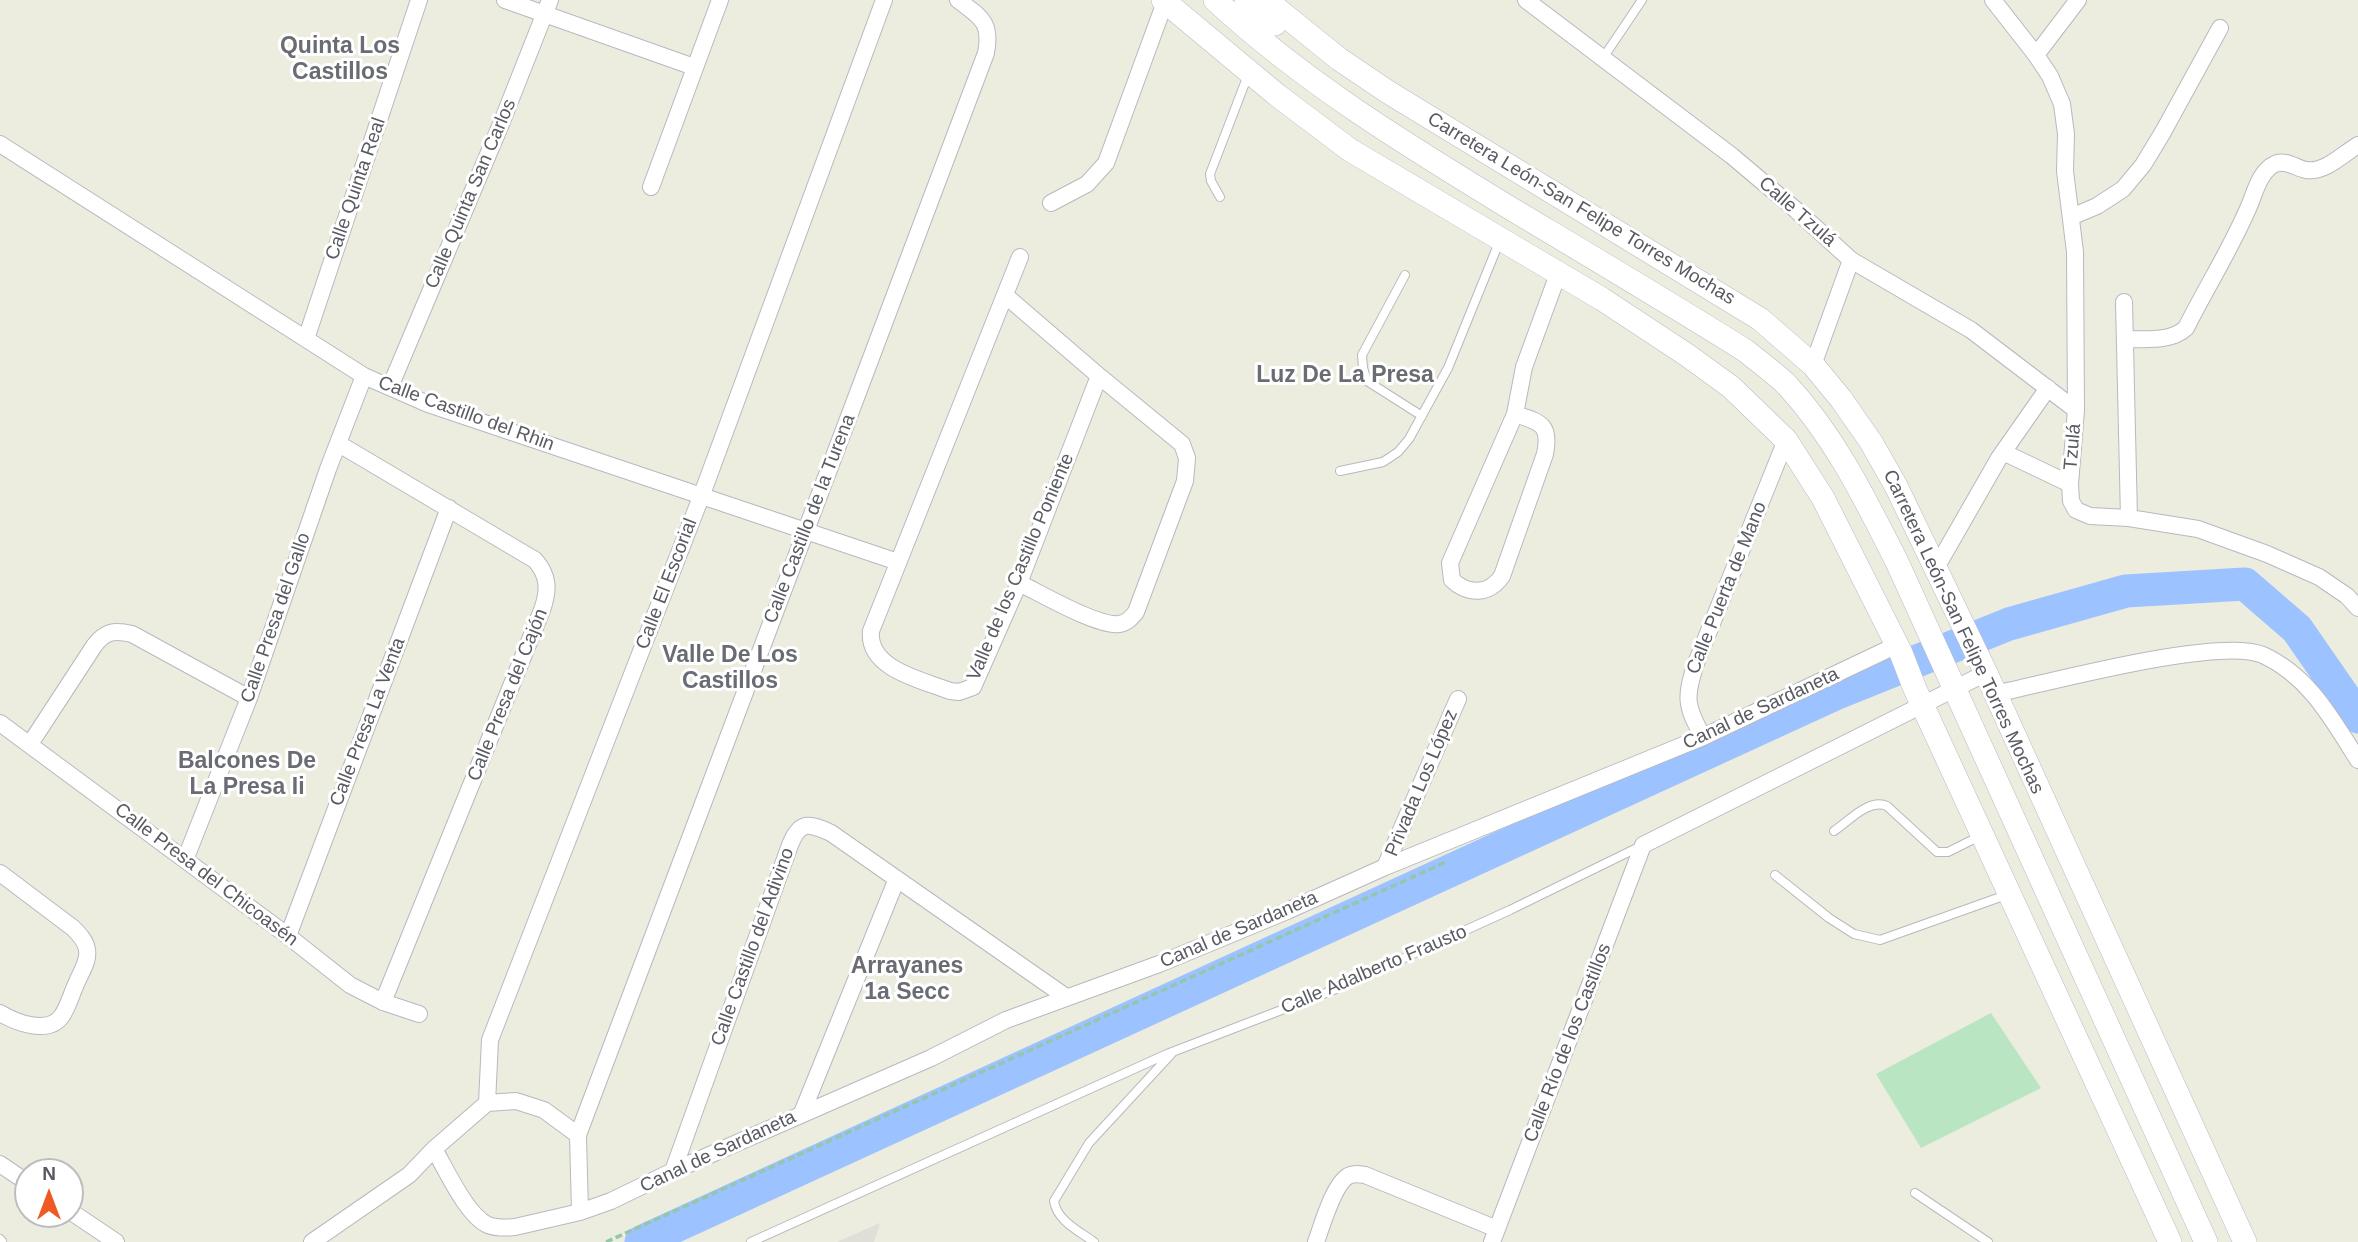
<!DOCTYPE html>
<meta charset="utf-8">
<style>
body{margin:0}
#map{position:relative;width:2358px;height:1242px;overflow:hidden;background:#ececdf;font-family:Arial,sans-serif}
canvas{display:block}
.north{position:absolute;left:14px;top:1158px;width:70px;height:70px;box-sizing:border-box;background:#fff;border:2px solid #bcbdc0;border-radius:50%;rotate:0deg;font-size:19px;font-weight:700;line-height:28px;text-align:center;color:#585b61}
.north::after{content:'';display:block;margin:auto;width:24px;height:32px;background:#ef5923;clip-path:polygon(50% 0,100% 100%,50% 72%,0 100%)}
</style>
<div id="map">
<canvas width="2358" height="1242"></canvas>
<div class="north">N</div>
</div>
<script>
const g = document.querySelector('canvas').getContext('2d');
g.lineJoin = 'round';
function paint(path, color) { g.fillStyle = color; g.fill(path, 'evenodd'); }
function trace(path, color, width, dash) { g.strokeStyle = color; g.lineWidth = width; g.lineCap = dash ? 'butt' : 'round'; g.setLineDash(dash || []); g.stroke(path); }
function drawText(font, color, halo, rows, align = 'center') {
  g.font = font + ' Arial,sans-serif'; g.lineWidth = 6; g.setLineDash([]); g.textBaseline = 'middle'; g.strokeStyle = halo; g.fillStyle = color; for (const [text, x, y, turn = 0] of rows) {
    g.save(); g.translate(x, y); g.rotate((+turn || 0) * Math.PI / 180); g.textAlign = isNaN(turn) ? turn : align; if (halo) g.strokeText(text, 0, 0); g.fillText(text, 0, 0); g.restore();
  }
}
const industrial = new Path2D(`
 M 880,1223 L 874,1242 L 837,1242 Z`);
const green = new Path2D(`
 M 1991,1013 L 2041,1088 L 1921,1148 L 1876,1074 Z`);
const river = new Path2D(`
 M 641,1242 L 1835,694 L 2009,624 L 2126,591 L 2245,584 L 2297,629 L 2358,717`);
const path = new Path2D(`
 M 606,1242 L 1446,862`);
const lane = new Path2D(`
 M 1603,58 L 1642,0
 M 1220,197 L 1211,181 L 1210,174 L 1248,75
 M 1405,275 L 1362,355 L 1363,368 L 1367,381 L 1422,416
 M 1340,471 L 1383,462 L 1398,452 L 1409,439 L 1448,368 L 1500,240
 M 1834,831 C 1849,821 1869,798 1887,806 L 1937,852 L 1948,852 L 1980,836
 M 1775,875 L 1829,918 L 1854,934 L 1880,940 L 2009,894
 M 1915,1193 L 1988,1242
 M 0,1239 L 2,1241
 M 751,1242 L 1167,1054 L 1336,989 L 1510,910 L 1641,846
 M 1094,1242 C 1079,1231 1057,1221 1054,1201 L 1089,1143 L 1173,1052`);
const street = new Path2D(`
 M 505,0 L 694,67
 M 1526,0 L 1732,156 L 1796,210 L 1851,260 L 1971,330 L 2076,410
 M 1993,0 L 2036,55 L 2050,76 L 2062,104 L 2066,134 L 2065,171 L 2075,252 L 2076,410 L 2070,484 L 2071,501 L 2076,510 L 2090,516 L 2129,518 L 2198,529 L 2267,554 L 2319,577 L 2347,596 L 2358,608
 M 2036,55 L 2078,0
 M 0,144 L 364,376 L 428,404 L 898,562
 M 651,187 L 720,0
 M 1051,203 L 1087,184 L 1106,163 L 1165,2
 M 2071,217 L 2097,206 L 2123,189 L 2143,165 L 2163,132 L 2220,28
 M 1020,257 L 871,631 C 867,669 922,680 950,691 L 959,692 L 973,687 L 1019,583 L 1099,376
 M 1006,296 L 1099,376 L 1182,444 L 1187,458 L 1185,481 L 1136,612 C 1131,618 1127,623 1119,624 C 1098,627 1040,593 1019,583
 M 2124,302 L 2129,518
 M 306,339 L 419,0
 M 2126,339 C 2146,339 2171,342 2186,328 C 2207,286 2232,247 2250,204 C 2255,191 2261,170 2275,164 C 2285,159 2296,168 2306,170 C 2325,173 2343,154 2358,145
 M 1813,365 L 1851,260
 M 390,387 L 501,124 L 550,0
 M 1515,414 C 1540,422 1551,424 1545,454 L 1502,576 C 1489,595 1468,595 1452,580 L 1450,563 L 1515,414 L 1524,367 L 1558,274
 M 339,444 L 535,560 C 549,576 549,590 542,610 L 383,1002
 M 2003,452 L 2070,484
 M 1936,568 L 1999,458 L 2048,388
 M 1995,694 C 2047,683 2220,636 2263,655 C 2309,676 2332,719 2358,760
 M 0,723 L 288,936 L 350,985 L 383,1002 L 419,1014
 M 1703,737 C 1685,705 1685,697 1696,663 L 1786,440
 M 30,744 L 94,646 C 105,631 114,630 132,634 L 249,698
 M 185,860 L 249,698 L 328,469 L 364,376
 M 1385,867 L 1458,699
 M 0,873 L 73,928 C 79,934 86,941 87,950 C 89,961 81,972 77,982 C 72,992 68,1008 61,1017 C 47,1035 15,1022 0,1013
 M 288,936 L 449,508
 M 487,1103 L 516,1101 L 544,1110 L 578,1135 L 580,1212
 M 802,1113 L 896,881
 M 578,1135 L 986,53 C 992,21 980,17 958,0
 M 434,1149 C 446,1169 467,1216 488,1225 C 496,1228 506,1228 515,1227 L 580,1212 L 611,1201 L 673,1171 L 931,1058 L 1006,1020 L 1159,964 L 1287,911 L 1385,867 L 1703,737 L 1897,645
 M 0,1164 L 28,1183
 M 673,1171 L 790,845 C 800,820 809,823 831,833 L 1066,997
 M 70,1211 L 116,1242
 M 312,1242 L 409,1175 L 434,1149 L 487,1103 L 490,1040 L 701,497 L 884,0
 M 1316,1242 C 1322,1226 1333,1185 1348,1176 C 1354,1173 1359,1174 1365,1175 L 1497,1229
 M 1492,1242 L 1643,845 L 1986,673`);
const secondary = new Path2D(`
 M 1163,0 L 1277,95 L 1350,150 L 1602,299 L 1687,355 L 1731,387 L 1786,440 L 1823,498 L 1901,653 L 1915,689 L 2170,1242
 M 1215,0 C 1304,82 1402,142 1505,205 C 1585,253 1666,301 1746,351 C 1759,362 1775,373 1787,385 C 1835,437 1865,499 1897,562 L 2206,1242
 M 1246,0 L 1275,24
 M 1266,0 L 1339,59 L 1388,92 L 1760,319 L 1813,365 L 1841,399 L 1871,442 L 1896,486 L 1986,673 L 2245,1242`);
const streetNames = [
 ["Calle Quinta Real",356,189,-71],
 ["Calle Quinta San Carlos",471,194,-67],
 ["Carretera León-San Felipe Torres Mochas",1581,209,31],
 ["Calle Tzulá",1797,212,41],
 ["Calle Castillo del Rhin",466,414,20],
 ["Tzulá",2073,447,-85],
 ["Calle Castillo de la Turena",810,519,-69],
 ["Valle de los Castillo Poniente",1021,567,-67],
 ["Calle El Escorial",667,584,-69],
 ["Calle Puerta de Mano",1727,588,-68],
 ["Calle Presa del Gallo",276,618,-71],
 ["Carretera León-San Felipe Torres Mochas",1963,632,65],
 ["Calle Presa del Cajón",508,695,-68],
 ["Canal de Sardaneta",1761,709,-25],
 ["Calle Presa La Venta",368,722,-69],
 ["Privada Los López",1422,783,-67],
 ["Calle Presa del Chicoasén",206,875,37],
 ["Canal de Sardaneta",1239,930,-23],
 ["Calle Castillo del Adivino",753,947,-70],
 ["Calle Adalberto Frausto",1374,970,-23],
 ["Calle Río de los Castillos",1568,1043,-69],
 ["Canal de Sardaneta",718,1152,-25]
];
const quarterNames = [
 ["Quinta Los",340,47],
 ["Castillos",340,73],
 ["Luz De La Presa",1345,376],
 ["Valle De Los",730,656],
 ["Castillos",730,682],
 ["Balcones De",247,762],
 ["La Presa Ii",247,788],
 ["Arrayanes",907,967],
 ["1a Secc",907,993]
];
paint(industrial, '#dfded7');
paint(green, '#bae5c2');
trace(river, '#9cc2ff', 33);
trace(lane, '#b7b9bf', 10);
trace(street, '#b7b9bf', 18);
trace(secondary, '#babcc4', 24);
trace(path, '#93c6ab', 3.5, [7, 3.5]);
trace(lane, '#fff', 8);
trace(street, '#fff', 16);
trace(secondary, '#fff', 23);
drawText('19px', '#585b61', '#fff', streetNames);
drawText('bold 23px', '#696c73', '#fff', quarterNames);
</script>
